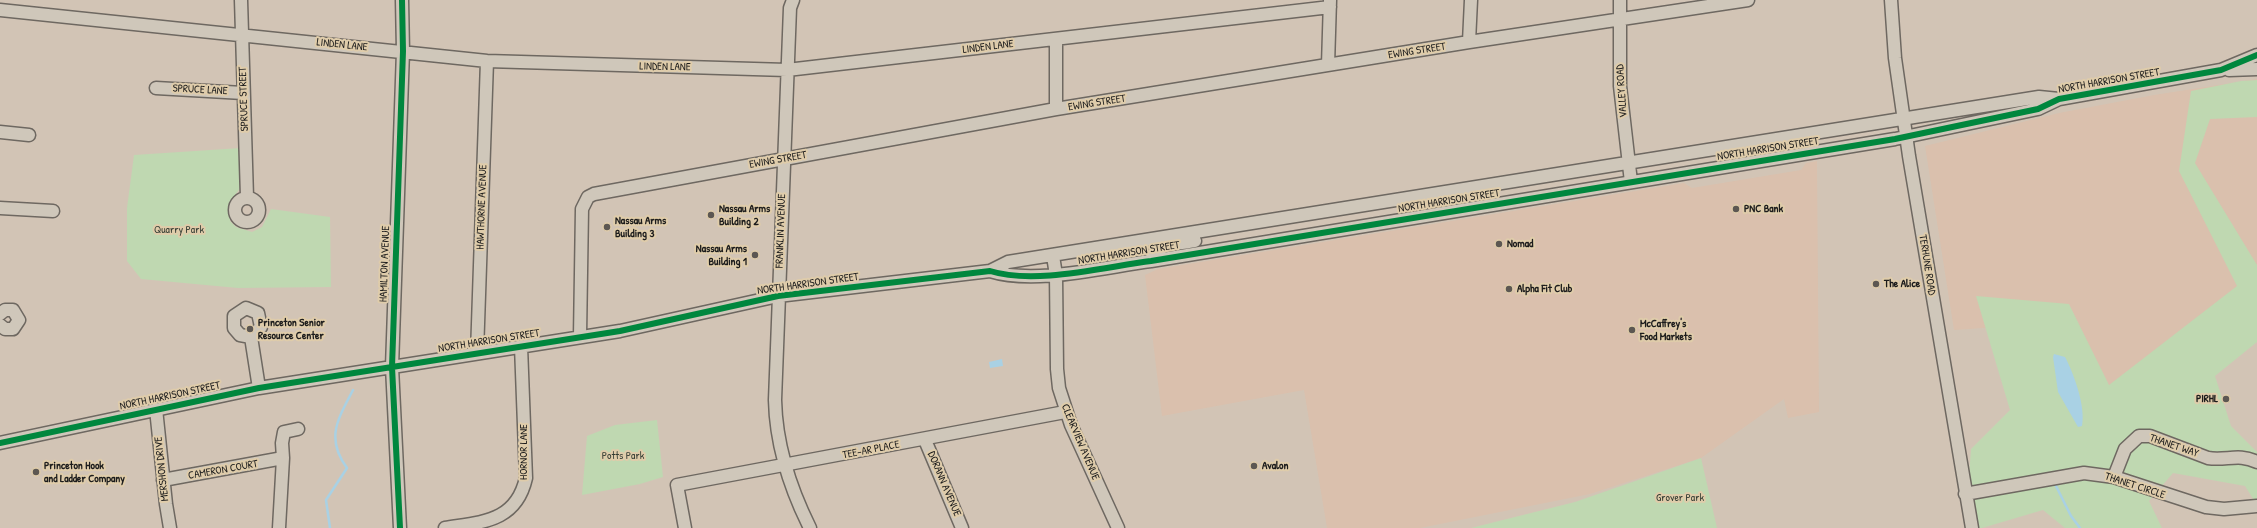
<!DOCTYPE html>
<style>
body{margin:0}
canvas{display:block;background:#d2c4b5}
</style>
<canvas width="2257" height="528"></canvas>
<script>
const g = document.querySelector('canvas').getContext('2d');
g.lineJoin = 'round';
function paint(path, color) { g.fillStyle = color; g.fill(path, 'evenodd'); }
function trace(path, color, width, dash) { g.strokeStyle = color; g.lineWidth = width; g.lineCap = dash ? 'butt' : 'round'; g.setLineDash(dash || []); g.stroke(path); }
function drawText(font, color, halo, rows, align = 'center') {
  g.font = font + ' "Patrick Hand",sans-serif'; g.lineWidth = 4; g.setLineDash([]); g.textBaseline = 'middle'; g.strokeStyle = halo; g.fillStyle = color; for (const [text, x, y, turn = 0] of rows) {
    g.save(); g.translate(x, y); g.rotate((+turn || 0) * Math.PI / 180); g.textAlign = isNaN(turn) ? turn : align; if (halo) g.strokeText(text, 0, 0); g.fillText(text, 0, 0); g.restore();
  }
}
const built = new Path2D(`
 M 2257,79 L 2257,284 L 2118,407 L 2056,323 L 1954,330 L 1925,146 L 2059,113 L 2154,95 Z
 M 1817,161 L 1819,412 L 1788,418 L 1784,399 L 1701,458 L 1590,494 L 1420,528 L 1327,528 L 1304,390 L 1162,416 L 1145,275 L 1158,269 L 1684,183 L 1692,188 L 1801,170 L 1806,163 Z`);
const green = new Path2D(`
 M 2257,80 L 2257,117 L 2210,119 L 2195,163 L 2257,265 L 2257,342 L 2215,376 L 2231,426 L 2257,452 L 2257,505 L 2245,486 L 2173,473 L 2149,501 L 2162,528 L 2065,528 L 2043,510 L 1982,528 L 1971,528 L 1967,504 L 1971,449 L 2010,410 L 1976,296 L 2069,304 L 2109,385 L 2237,286 L 2179,171 L 2191,91 L 2241,81 Z
 M 241,148 L 243,184 L 230,202 L 230,221 L 236,227 L 252,232 L 262,227 L 271,209 L 330,217 L 331,287 L 238,288 L 141,279 L 127,261 L 127,208 L 134,155 Z
 M 657,420 L 663,477 L 640,484 L 582,495 L 587,436 L 615,425 Z
 M 1701,458 L 1717,528 L 1471,528 L 1575,502 Z`);
const water = new Path2D(`
 M 2054,354 L 2065,357 C 2074,374 2086,407 2082,426 L 2078,427 L 2058,392 L 2053,357 Z
 M 1002,359 L 1003,366 L 990,368 L 989,362 Z`);
const stream = new Path2D(`
 M 2056,486 L 2071,516 L 2080,528
 M 330,528 L 326,500 L 347,468 C 325,438 338,419 353,390`);
const minor = new Path2D(`
 M 241,0 L 247,197
 M 793,0 L 790,8 L 775,400 C 776,444 790,488 810,528
 M 1620,0 L 1620,86 L 1631,182
 M 1891,0 L 1895,58 L 1909,156 L 1972,528
 M 0,10 L 487,61 L 787,70 L 1330,7
 M 1469,42 L 1471,0
 M 1328,65 L 1330,0
 M 2229,70 L 2257,69
 M 156,88 L 243,93
 M 1056,109 L 1056,39
 M 0,132 L 29,135
 M235 210a12 12 0 1 1 24 0a12 12 0 1 1-24 0Z
 M 0,208 L 53,211
 M 1053,256 L 1056,275 L 1057,369 L 1059,388 L 1071,425 L 1118,528
 M 1151,261 C 1155,241 1179,245 1195,241
 M 990,271 C 1035,285 1104,267 1151,261 L 1895,139 L 2038,109 L 2059,99 L 2221,70 L 2257,55
 M 0,314 L 5,310 L 13,310 L 19,320 L 13,329 L 5,329 L 0,325
 M 580,336 L 582,209 L 588,197 L 594,194 L 1056,109 L 1469,42 L 1748,0
 M 251,337 L 240,335 L 234,328 L 234,316 L 246,308 L 258,313 L 261,327 L 251,337 L 259,388
 M 477,353 L 487,61
 M 156,409 L 166,504 L 170,528
 M 925,440 L 962,528
 M 0,443 L 259,388 L 620,331 L 778,296 L 990,271 L 1008,262 L 2039,97 L 2059,99
 M 2114,477 L 2125,449 L 2139,436 L 2150,436 L 2208,458 C 2226,461 2239,453 2257,462
 M 163,480 L 283,458 L 282,443 L 284,432 L 298,429
 M 1965,494 L 2084,473 L 2114,477 L 2206,507 L 2224,509 L 2257,506
 M 279,528 L 283,458
 M 400,528 L 392,367 L 403,51 L 402,0
 M 445,528 C 482,522 516,522 526,478 L 521,346
 M 685,528 L 677,485 L 1065,412`);
const cycleway = new Path2D(`
 M 0,443 L 259,388 L 620,331 L 778,296 L 990,271 C 1035,285 1104,267 1151,261 L 1895,139 L 2038,109 L 2059,99 L 2221,70 L 2257,55
 M 400,528 L 392,367 L 403,51 L 402,0`);
const markers = [
 [1736,209,4,"#5c5752"],
 [711,215,4,"#5c5752"],
 [607,227,4,"#5c5752"],
 [1499,244,4,"#5c5752"],
 [755,255,4,"#5c5752"],
 [1876,284,4,"#5c5752"],
 [1509,289,4,"#5c5752"],
 [250,329,4,"#5c5752"],
 [1632,330,4,"#5c5752"],
 [2226,399,4,"#5c5752"],
 [1254,466,4,"#5c5752"],
 [36,472,4,"#5c5752"]
];
const streetNames = [
 ["LINDEN LANE",342,45,6],
 ["LINDEN LANE",988,47,-7],
 ["EWING STREET",1417,51,-9],
 ["LINDEN LANE",665,67,1],
 ["NORTH HARRISON STREET",2109,81,-10],
 ["SPRUCE LANE",200,90,3],
 ["VALLEY ROAD",1622,91,-94],
 ["SPRUCE STREET",244,99,-92],
 ["EWING STREET",1097,103,-9],
 ["NORTH HARRISON STREET",1768,149,-9],
 ["EWING STREET",778,160,-10],
 ["NORTH HARRISON STREET",1449,201,-9],
 ["HAWTHORNE AVENUE",482,207,-88],
 ["FRANKLIN AVENUE",781,231,-88],
 ["NORTH HARRISON STREET",1129,253,-9],
 ["HAMILTON AVENUE",385,264,-88],
 ["TERHUNE ROAD",1927,265,81],
 ["NORTH HARRISON STREET",808,284,-8],
 ["NORTH HARRISON STREET",489,341,-9],
 ["NORTH HARRISON STREET",170,396,-12],
 ["CLEARVIEW AVENUE",1080,442,67],
 ["THANET WAY",2174,446,19],
 ["TEE-AR PLACE",871,450,-11],
 ["HORNOR LANE",524,452,-90],
 ["MERSHON DRIVE",162,469,-96],
 ["CAMERON COURT",223,470,-10],
 ["DORANN AVENUE",944,484,67],
 ["THANET CIRCLE",2135,486,18]
];
const poiNames = [
 ["Nassau Arms",719,209],
 ["Building 2",719,222],
 ["PNC Bank",1744,209],
 ["Nassau Arms",615,221],
 ["Building 3",615,234],
 ["Nomad",1507,244],
 ["Nassau Arms",747,249,"right"],
 ["Building 1",747,262,"right"],
 ["The Alice",1884,284],
 ["Alpha Fit Club",1517,289],
 ["Princeton Senior",258,323],
 ["Resource Center",258,336],
 ["McCaffrey's",1640,324],
 ["Food Markets",1640,337],
 ["PIRHL",2218,399,"right"],
 ["Princeton Hook",44,466],
 ["and Ladder Company",44,479],
 ["Avalon",1262,466]
];
const parkNames = [
 ["Quarry Park",179,230],
 ["Potts Park",623,456],
 ["Grover Park",1680,498]
];
paint(built, '#dac0ad');
paint(green, '#bfd8b1');
paint(water, '#a9d1e4');
trace(stream, '#a9d1e4', 2.5);
trace(minor, '#6e6861', 15);
trace(minor, '#cfc7ba', 12);
trace(cycleway, '#00873e', 6);
for (const [x, y, r, color] of markers) { const dot = new Path2D(); dot.arc(x, y, r, 0, 2 * Math.PI); g.fillStyle = color; g.fill(dot); trace(dot, '#dfccaa', 1.5); }
drawText('11px', '#1c1c1c', '#dfccaa', streetNames);
drawText('bold 11px', '#1c1c1c', '#dfccaa', poiNames, 'left');
drawText('11px', '#323b32', '#dfccaa', parkNames);
</script>
